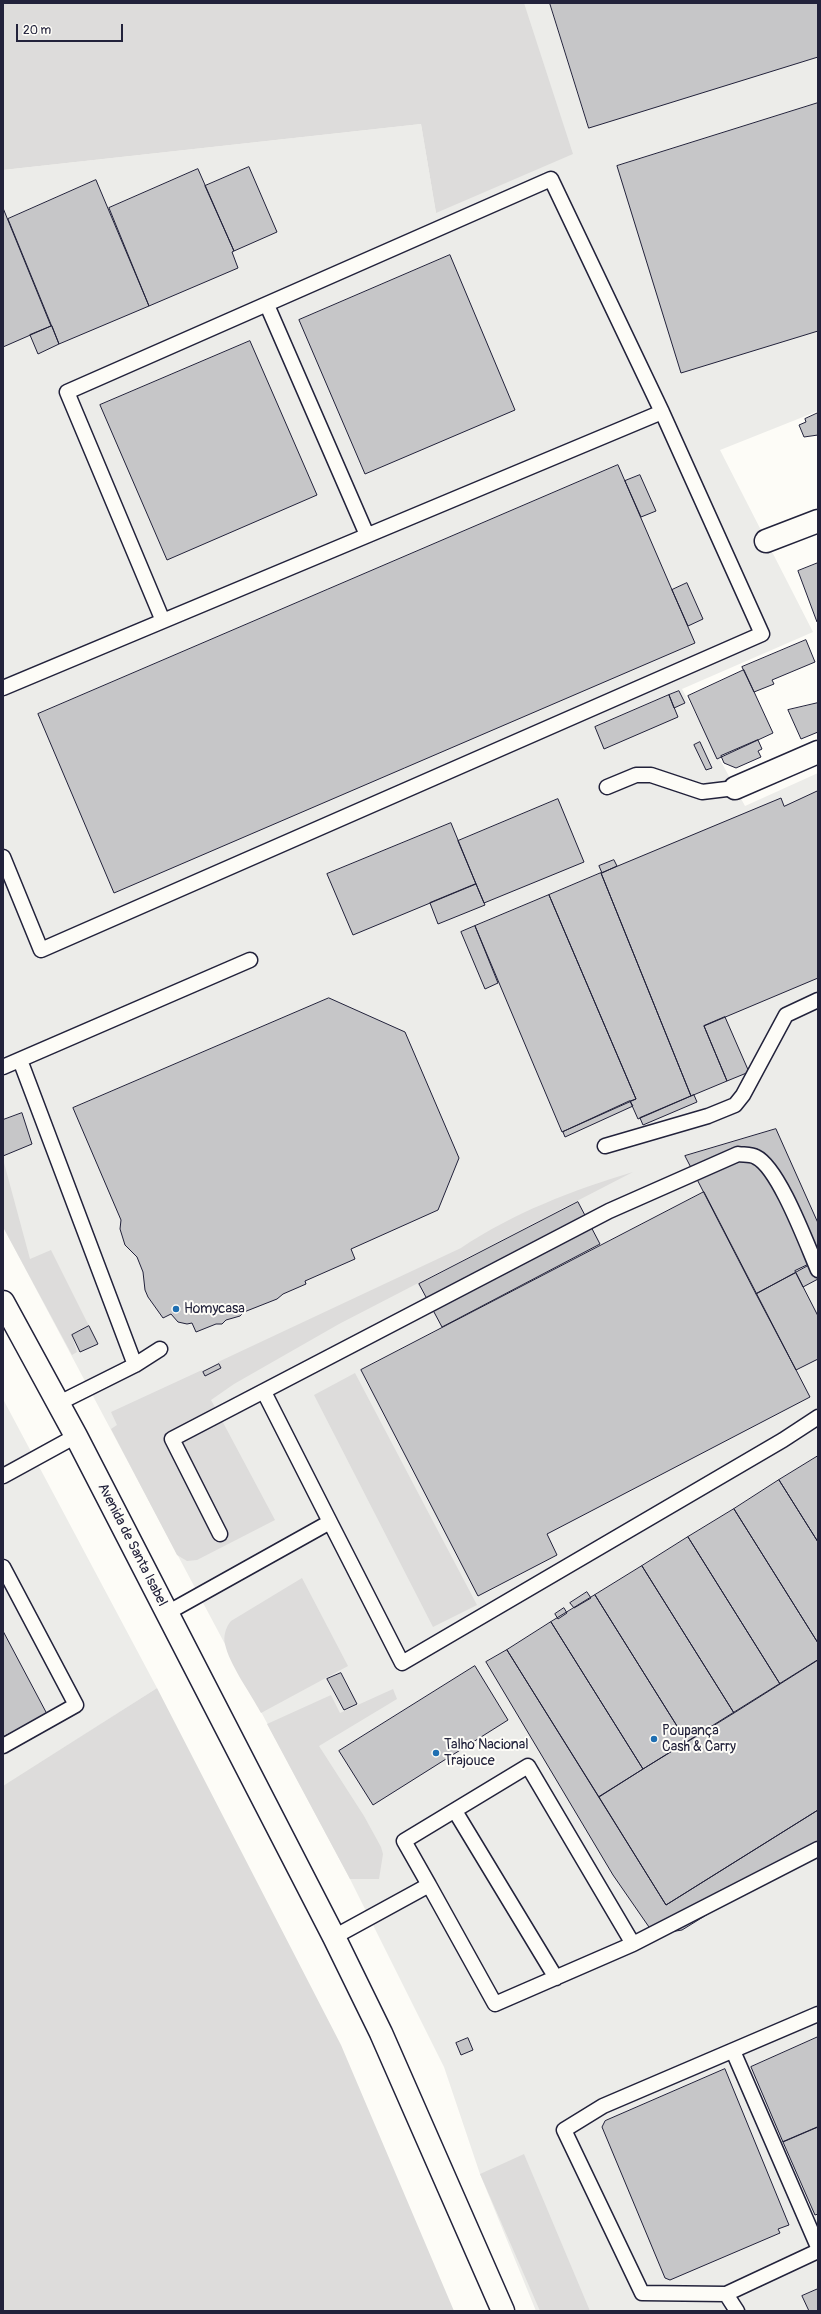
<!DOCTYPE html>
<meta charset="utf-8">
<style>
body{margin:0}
#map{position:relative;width:821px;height:2314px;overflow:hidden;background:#fdfcf7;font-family:Pangolin,sans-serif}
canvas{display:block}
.frame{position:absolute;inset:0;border:4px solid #22223b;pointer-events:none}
.scale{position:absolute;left:16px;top:24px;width:107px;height:18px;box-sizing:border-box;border:2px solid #22223b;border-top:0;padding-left:5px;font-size:12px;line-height:14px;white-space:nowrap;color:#22223b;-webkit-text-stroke:3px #fdfcf7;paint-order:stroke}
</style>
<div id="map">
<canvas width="821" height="2314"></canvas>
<div class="frame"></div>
<div class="scale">20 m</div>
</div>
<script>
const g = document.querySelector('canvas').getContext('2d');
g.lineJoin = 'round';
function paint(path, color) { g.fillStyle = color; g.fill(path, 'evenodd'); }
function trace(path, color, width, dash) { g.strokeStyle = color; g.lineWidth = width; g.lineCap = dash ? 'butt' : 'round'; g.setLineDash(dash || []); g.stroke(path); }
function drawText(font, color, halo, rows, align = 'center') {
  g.font = font + ' Pangolin,sans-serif'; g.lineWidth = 4; g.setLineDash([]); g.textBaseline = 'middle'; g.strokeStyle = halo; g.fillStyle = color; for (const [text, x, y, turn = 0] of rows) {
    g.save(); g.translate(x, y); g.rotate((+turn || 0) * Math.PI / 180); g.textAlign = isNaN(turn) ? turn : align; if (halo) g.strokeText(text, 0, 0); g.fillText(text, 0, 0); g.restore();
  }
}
const built = new Path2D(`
 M 484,3 L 818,3 L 818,411 L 720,450 L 813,632 L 682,689 L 745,806 L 818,773 L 818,2311 L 536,2311 L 480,2174 L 444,2067 L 350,1879 L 3,1227 L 3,170 L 421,124 L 436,213 Z
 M 3,1399 L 157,1688 L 3,1787 Z`);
const green = new Path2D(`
 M 3,3 L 524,3 L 573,154 L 436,213 L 421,124 L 3,170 Z
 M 3,1159 L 30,1259 L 51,1250 L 89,1326 L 72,1335 L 77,1352 L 72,1355 L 3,1227 Z
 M 633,1172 L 339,1324 L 234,1384 L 211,1400 L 275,1520 L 197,1560 L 187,1561 L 177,1555 L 111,1429 L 117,1425 L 111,1412 L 202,1370 L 205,1376 L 221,1368 L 218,1362 L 461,1248 C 513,1213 573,1190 633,1172 Z
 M 355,1373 L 477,1605 L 433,1627 L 314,1395 Z
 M 302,1578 L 348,1666 L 261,1713 C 251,1694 229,1664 225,1644 C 223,1637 226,1626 231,1621 Z
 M 157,1688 L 341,2045 L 454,2311 L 3,2311 L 3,1786 Z
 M 393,1689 L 397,1699 L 319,1746 L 364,1816 L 381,1847 L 383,1854 L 379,1879 L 350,1879 L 267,1724 L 331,1695 L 340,1713 Z
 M 524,2154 L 590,2311 L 540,2311 L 480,2174 Z`);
const building = new Path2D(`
 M 550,3 L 818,3 L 818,57 L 589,128 Z
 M 818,103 L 818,331 L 681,373 L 617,166 Z
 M 249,167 L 277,232 L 234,251 L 205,186 Z
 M 198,169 L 234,251 L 232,252 L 238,268 L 149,306 L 109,208 Z
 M 96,180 L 149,306 L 59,344 L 8,219 Z
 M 3,208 L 51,326 L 3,347 Z
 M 450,255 L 515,410 L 365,474 L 299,320 Z
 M 52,326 L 59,344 L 38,354 L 30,335 Z
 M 250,341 L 317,495 L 167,560 L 100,405 Z
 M 818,413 L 818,435 L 804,437 L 799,425 L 806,422 L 805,419 Z
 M 618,465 L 695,643 L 114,893 L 38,714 Z
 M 640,475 L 656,511 L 641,517 L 625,481 Z
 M 818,563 L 818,622 L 817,622 L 798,571 Z
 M 687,583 L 703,619 L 688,626 L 672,590 Z
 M 806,640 L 815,662 L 772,680 L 774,684 L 754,692 L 742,667 Z
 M 744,670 L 773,733 L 717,759 L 688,696 Z
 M 679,691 L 685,703 L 674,708 L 669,695 Z
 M 669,695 L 678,717 L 604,749 L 595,727 Z
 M 818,703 L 818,732 L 801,739 L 788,710 Z
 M 758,740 L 762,749 L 758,751 L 761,757 L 736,768 L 724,763 L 721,756 Z
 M 700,742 L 712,768 L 706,770 L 694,745 Z
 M 818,791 L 818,978 L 704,1026 L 727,1081 L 691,1096 L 601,873 L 781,798 L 784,806 Z
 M 558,799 L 584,862 L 484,903 L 458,841 Z
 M 451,823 L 476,884 L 353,935 L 327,874 Z
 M 614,860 L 617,866 L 602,873 L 599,866 Z
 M 601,873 L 691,1096 L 638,1119 L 630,1101 L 636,1099 L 549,895 Z
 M 476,884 L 485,905 L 438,924 L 430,903 Z
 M 549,895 L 636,1099 L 562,1132 L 475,926 Z
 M 475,926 L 498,983 L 485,989 L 461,932 Z
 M 329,998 L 405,1032 L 459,1158 L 438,1210 L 351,1249 L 355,1259 L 305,1281 L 306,1284 L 283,1294 L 277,1299 L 244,1312 L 240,1316 L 226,1320 L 222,1324 L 216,1324 L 196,1332 L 192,1323 L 187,1324 L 178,1322 L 171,1314 L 163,1318 L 148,1297 L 145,1290 L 143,1272 L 137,1257 L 125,1245 L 120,1229 L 121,1220 L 73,1108 Z
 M 725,1017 L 749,1072 L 727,1081 L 704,1026 Z
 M 694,1095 L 697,1102 L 643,1125 L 640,1118 Z
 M 630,1101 L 633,1106 L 565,1137 L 563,1132 Z
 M 22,1113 L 32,1144 L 3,1156 L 3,1120 Z
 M 776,1129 L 818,1223 L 818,1260 L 756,1294 L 685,1156 Z
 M 704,1192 L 810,1397 L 547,1534 L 557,1555 L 478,1596 L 361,1370 Z
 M 578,1202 L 600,1244 L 442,1327 L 419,1284 Z
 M 818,1260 L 818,1279 L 803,1287 L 795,1271 Z
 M 796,1273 L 818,1316 L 818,1359 L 796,1370 L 756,1294 Z
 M 89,1326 L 98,1344 L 80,1352 L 72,1335 Z
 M 219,1364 L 221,1368 L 205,1376 L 203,1372 Z
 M 818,1456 L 818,1542 L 779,1480 Z
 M 779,1480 L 818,1542 L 818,1643 L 734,1509 Z
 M 734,1509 L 818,1643 L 818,1660 L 780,1684 L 688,1537 Z
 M 688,1537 L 780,1684 L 734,1713 L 642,1566 Z
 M 642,1566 L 734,1713 L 687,1742 L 595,1595 Z
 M 587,1592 L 591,1598 L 574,1608 L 570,1603 Z
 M 595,1595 L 687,1742 L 643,1769 L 551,1622 Z
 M 564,1608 L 567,1613 L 558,1619 L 555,1614 Z
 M 551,1622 L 643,1769 L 599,1797 L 507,1650 Z
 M 3,1631 L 47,1714 L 3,1737 Z
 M 507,1650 L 666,1905 L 818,1810 L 818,1846 L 682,1930 L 664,1933 L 649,1927 L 613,1875 L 486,1662 Z
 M 818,1660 L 818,1810 L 666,1905 L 599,1797 Z
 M 475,1666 L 508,1720 L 373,1805 L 339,1751 Z
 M 341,1673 L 357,1704 L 344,1710 L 327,1679 Z
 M 818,2037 L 818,2127 L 783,2142 L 751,2067 Z
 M 468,2038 L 473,2050 L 461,2055 L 456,2043 Z
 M 725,2069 L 789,2225 L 778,2229 L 780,2233 L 670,2280 L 665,2278 L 602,2127 L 605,2121 Z
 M 818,2127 L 818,2214 L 815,2215 L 783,2142 Z
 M 818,2289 L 818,2311 L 809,2311 L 802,2296 Z`);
const lane = new Path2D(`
 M 267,305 L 367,535
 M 3,688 C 223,596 442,504 662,412 L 551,179 L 67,392 L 163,621
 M 607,787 L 636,775 L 651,775 L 702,792 L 735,788
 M 3,857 L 41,950 L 762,634 L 662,412
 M 20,1060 L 135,1365
 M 3,1067 L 250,960
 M 605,1146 L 708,1116 L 735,1105 L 743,1095 L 786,1015 L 818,1000
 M 264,1392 L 330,1522
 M 59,1403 L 135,1365 L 160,1349
 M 3,1476 L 76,1436
 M 220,1534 L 172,1439 L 609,1211 L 738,1154 C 743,1155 751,1154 756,1157 C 779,1168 807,1245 818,1270
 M 3,1567 L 76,1705 L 3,1746
 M 167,1613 L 330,1522 L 402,1663 L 783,1440 L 818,1417
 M 455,1811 L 556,1978
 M 429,1885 L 495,2004 L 633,1944
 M 334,1937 L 429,1885 L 404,1841 L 528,1766 L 633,1944 L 818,1849
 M 733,2051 L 818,2247
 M 726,2294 L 818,2251
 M 737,2311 L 726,2294 L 642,2293 L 564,2130 L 603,2106 L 818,2014`);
const street = new Path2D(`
 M 766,541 L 818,521
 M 735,788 L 818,752`);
const primary = new Path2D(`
 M 3,1302 L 76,1436 L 334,1937 L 381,2033 L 503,2311`);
const markers = [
 [176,1309,4,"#1f6fb2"],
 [654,1739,4,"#1f6fb2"],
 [436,1753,4,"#1f6fb2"]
];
const poiNames = [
 ["Homycasa",184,1309],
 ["Poupança",662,1731],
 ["Cash & Carry",662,1747],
 ["Talho Nacional",444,1745],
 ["Trajouce",444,1761]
];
const streetNames = [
 ["Avenida de Santa Isabel",132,1545,63]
];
paint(built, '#ecece9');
paint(green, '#dddcdb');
paint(building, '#c6c6c8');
trace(building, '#22223b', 1);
trace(lane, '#22223b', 17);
trace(street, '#22223b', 25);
trace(primary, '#22223b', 25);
trace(lane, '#fdfcf7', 14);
trace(street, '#fdfcf7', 22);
trace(primary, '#fdfcf7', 22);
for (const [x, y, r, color] of markers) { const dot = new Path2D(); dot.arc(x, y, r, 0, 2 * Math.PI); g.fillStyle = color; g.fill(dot); trace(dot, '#fdfcf7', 1.5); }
drawText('14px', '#22223b', '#fdfcf7', poiNames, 'left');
drawText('14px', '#22223b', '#fdfcf7', streetNames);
</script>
